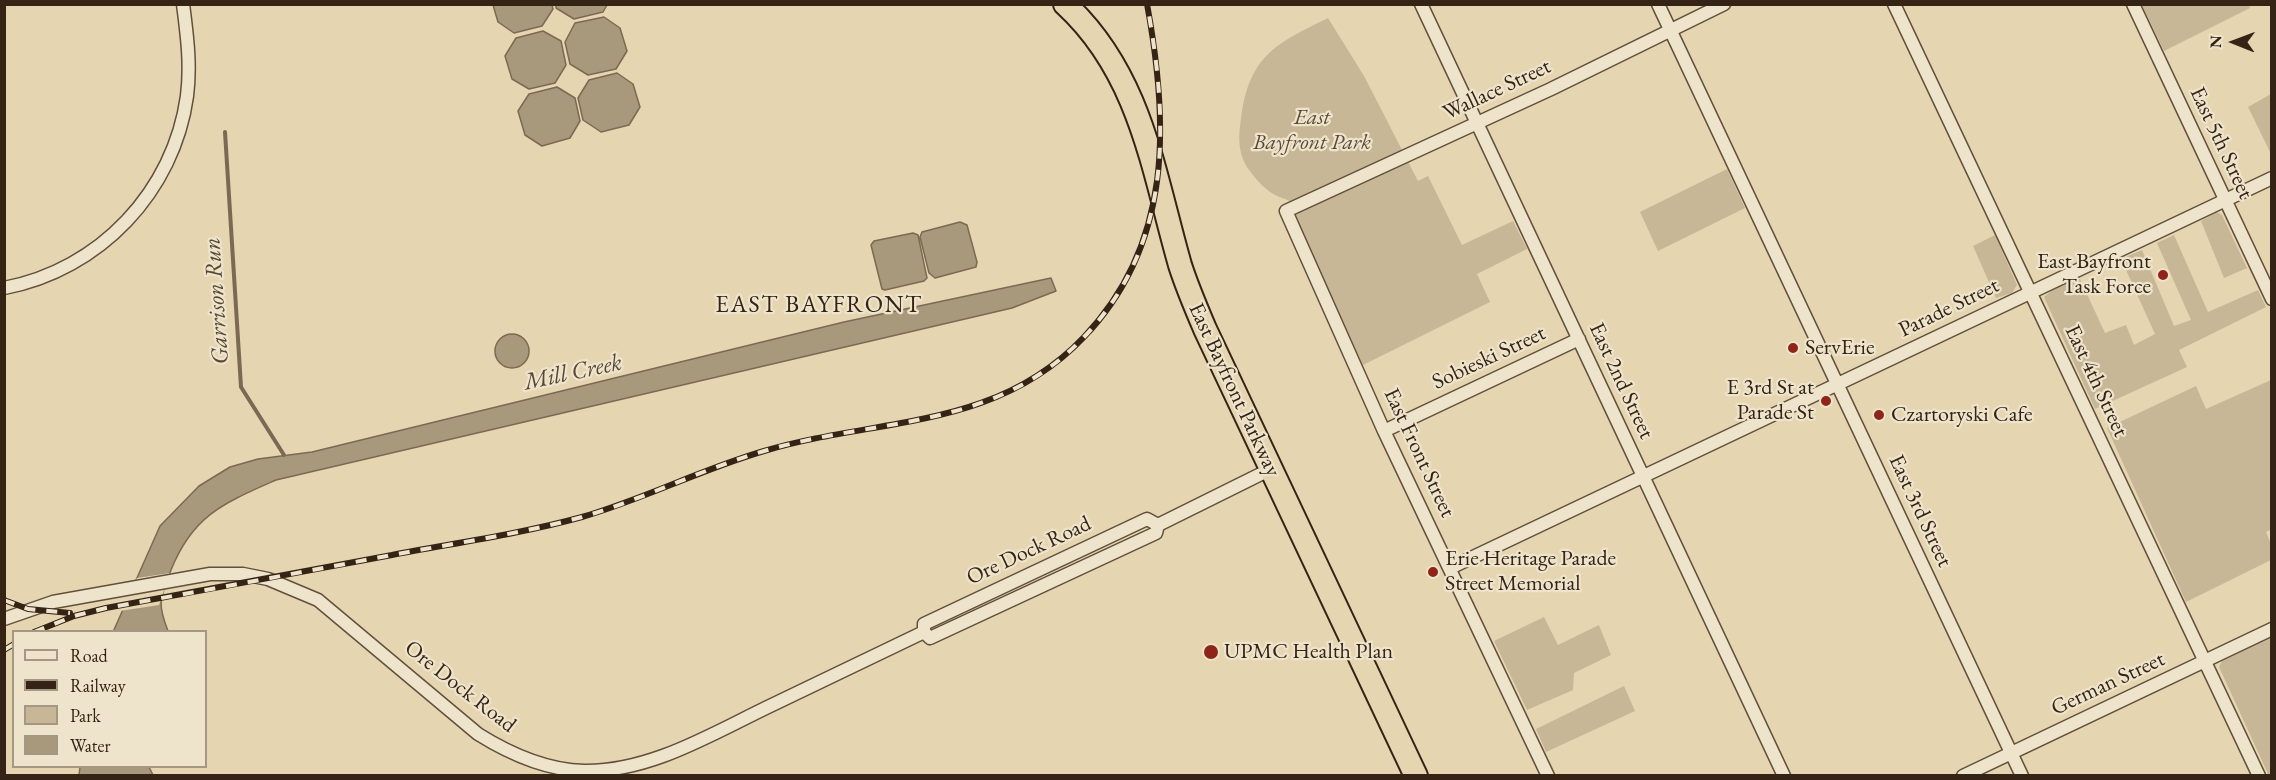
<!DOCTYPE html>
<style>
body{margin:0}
#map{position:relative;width:2276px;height:780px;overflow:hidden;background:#e5d5b0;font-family:"EB Garamond",serif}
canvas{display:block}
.frame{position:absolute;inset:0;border:6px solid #352416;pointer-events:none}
.legend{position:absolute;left:12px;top:630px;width:195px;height:138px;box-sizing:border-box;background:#eee4cc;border:2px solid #a49783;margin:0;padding:8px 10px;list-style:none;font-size:18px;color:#352416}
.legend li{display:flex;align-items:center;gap:12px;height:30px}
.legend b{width:30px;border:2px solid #a49783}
.north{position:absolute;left:2204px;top:12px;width:60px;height:60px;-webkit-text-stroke:4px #eee4cc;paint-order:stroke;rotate:271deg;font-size:16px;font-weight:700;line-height:24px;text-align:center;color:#352416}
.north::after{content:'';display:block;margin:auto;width:21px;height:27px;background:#352416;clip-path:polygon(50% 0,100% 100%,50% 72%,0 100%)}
</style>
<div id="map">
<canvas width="2276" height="780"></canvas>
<div class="frame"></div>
<ul class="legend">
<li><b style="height:8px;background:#eee4cc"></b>Road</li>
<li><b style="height:8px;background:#352416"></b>Railway</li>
<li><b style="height:16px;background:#c7b796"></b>Park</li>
<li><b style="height:16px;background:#a9997c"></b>Water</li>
</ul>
<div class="north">N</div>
</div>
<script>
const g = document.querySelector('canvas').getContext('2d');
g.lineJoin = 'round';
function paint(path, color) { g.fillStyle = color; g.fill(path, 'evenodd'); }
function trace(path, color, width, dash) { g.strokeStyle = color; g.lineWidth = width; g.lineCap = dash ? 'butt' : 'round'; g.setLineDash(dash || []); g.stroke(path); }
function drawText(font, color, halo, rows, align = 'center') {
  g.font = font + ' "EB Garamond",serif'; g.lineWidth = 4.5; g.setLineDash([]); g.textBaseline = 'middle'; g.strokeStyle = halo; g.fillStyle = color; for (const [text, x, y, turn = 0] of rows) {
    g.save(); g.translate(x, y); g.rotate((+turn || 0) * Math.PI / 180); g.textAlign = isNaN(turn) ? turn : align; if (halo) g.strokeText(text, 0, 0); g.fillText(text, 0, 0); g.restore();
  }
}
const green = new Path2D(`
 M 2249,5 L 2250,8 L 2164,51 L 2142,5 Z
 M 1328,18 L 1364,76 L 1418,181 L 1428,176 L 1462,245 L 1513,221 L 1527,249 L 1477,274 L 1490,302 L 1363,365 L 1298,227 C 1296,218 1297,209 1289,201 C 1287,199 1281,198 1277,196 C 1267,191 1257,181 1250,171 C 1238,156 1238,138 1241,119 C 1249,56 1275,44 1328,18 Z
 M 2271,94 L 2271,154 L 2248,107 Z
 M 1727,169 L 1745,208 L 1658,251 L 1640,212 Z
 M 2217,212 L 2222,215 L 2247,268 L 2224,278 L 2201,221 Z
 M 1995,235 L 2017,285 L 2012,293 L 1996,298 L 1973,246 Z
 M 2174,235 L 2208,312 L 2258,290 L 2266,307 L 2179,350 L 2187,367 L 2095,409 L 2044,297 L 2056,287 L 2080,279 L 2105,333 L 2126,325 L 2134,345 L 2155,334 L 2121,259 L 2142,250 L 2174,326 L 2191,320 L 2157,243 Z
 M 2271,380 L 2272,529 L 2266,532 L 2271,544 L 2271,560 L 2186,602 L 2107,428 L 2196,386 L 2206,409 Z
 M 1544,617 L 1558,645 L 1599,625 L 1611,655 L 1574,673 L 1573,690 L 1527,710 L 1494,641 Z
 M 2271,637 L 2272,775 L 2269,776 L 2219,667 L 2222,661 Z
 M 1624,686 L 1635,711 L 1546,752 L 1536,729 Z`);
const water = new Path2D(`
 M 493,5 L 552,5 L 553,9 L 542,26 L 514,33 L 498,22 Z
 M 556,5 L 556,4 L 607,5 L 603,12 L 574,19 L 556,8 Z
 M 604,17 L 620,28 L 627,51 L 616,69 L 588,75 L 570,64 L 565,42 L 575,23 Z
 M 543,31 L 561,41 L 566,65 L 555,83 L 529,89 L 512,79 L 505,56 L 516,38 Z
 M 617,73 L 633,84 L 640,107 L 629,125 L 601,132 L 583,120 L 578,98 L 589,80 Z
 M 557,87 L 575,98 L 580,121 L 570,138 L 542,146 L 525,135 L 518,111 L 529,94 Z
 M 960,222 L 967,225 L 977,262 L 976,267 L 935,278 L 929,273 L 920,237 L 922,232 Z
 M 913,233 L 918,235 L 927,278 L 924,281 L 885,290 L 882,289 L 871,245 L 874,241 Z
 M 1051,278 L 1056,291 L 1012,308 L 276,480 C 224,503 193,515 171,570 C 160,599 157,603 168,631 L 113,632 L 160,526 L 199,486 L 230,467 L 258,459 L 312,452 L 844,322 Z
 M495 351a17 17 0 1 1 34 0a17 17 0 1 1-34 0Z
 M 80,767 L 149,767 L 153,775 L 79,775 Z`);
const pier = new Path2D(`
 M 170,573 L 159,605 L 120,611 L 137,578 Z`);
const stream = new Path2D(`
 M 225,132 L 241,387 L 284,455`);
const street = new Path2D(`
 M 1421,4 L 1784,776
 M 1658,4 L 2022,776
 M 1894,4 L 2259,776
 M 2133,4 L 2272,299
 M 4,288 C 100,270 174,191 187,96 C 191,65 187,35 183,4
 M 1384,431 L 1579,339
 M 1158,525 L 1271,469
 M 1450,568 L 2272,178
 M 4,619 L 53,602 L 210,574 L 243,574 L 268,579 L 318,600 L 478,734 C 510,754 545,770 584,771 C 651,772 713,733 772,705 C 822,681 873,657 924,632
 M 924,632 L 924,624 L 1147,519 L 1158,525
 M 924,632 L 930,638 L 1156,533 L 1158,525
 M 1548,776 L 1384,431 L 1286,211 L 1551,89 L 1724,4
 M 1963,776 L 2272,629`);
const highway = new Path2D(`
 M 1065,4 C 1141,74 1153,171 1180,265 C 1187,287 1196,308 1205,329 L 1416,776`);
const rail = new Path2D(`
 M 4,600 L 28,609 L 70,613
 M 34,632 L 74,616 L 106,608 C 202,591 297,573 392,555 C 455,543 520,534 582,517 C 644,499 702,469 764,451 C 878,417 995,431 1084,337 C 1173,244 1169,123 1147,4
 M 4,650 L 14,644`);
const markers = [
 [2163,275,6,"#8f2418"],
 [1793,348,6,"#8f2418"],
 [1826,401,6,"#8f2418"],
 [1879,415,6,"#8f2418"],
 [1433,572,6,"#8f2418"],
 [1211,652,8,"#8f2418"]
];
const streetNames = [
 ["Wallace Street",1497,90,-25],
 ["East 5th Street",2221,143,65],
 ["Parade Street",1949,308,-26],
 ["Sobieski Street",1489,358,-25],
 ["East 2nd Street",1621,381,65],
 ["East 4th Street",2096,381,65],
 ["East Bayfront Parkway",1234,390,65],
 ["East Front Street",1419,453,65],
 ["East 3rd Street",1920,511,65],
 ["Ore Dock Road",1029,551,-25],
 ["German Street",2108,684,-25],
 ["Ore Dock Road",460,687,38]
];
const parkNames = [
 ["East",1312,118],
 ["Bayfront Park",1312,143]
];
const poiNames = [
 ["East Bayfront",2151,262,"right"],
 ["Task Force",2151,287,"right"],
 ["ServErie",1805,348],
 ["E 3rd St at",1814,388,"right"],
 ["Parade St",1814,413,"right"],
 ["Czartoryski Cafe",1891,415],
 ["Erie Heritage Parade",1445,559],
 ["Street Memorial",1445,584],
 ["UPMC Health Plan",1224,652]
];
const waterNames = [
 ["Garrison Run",217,301,-94],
 ["Mill Creek",573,373,-12]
];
const neighbourhoodNames = [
 ["EAST BAYFRONT",819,305]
];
paint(green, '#c7b796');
paint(water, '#a9997c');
trace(water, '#7b6a53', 1.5);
paint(pier, '#e5d5b0');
trace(stream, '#7b6a53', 4);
trace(street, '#61503c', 15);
trace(highway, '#352416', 26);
trace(street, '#eee4cc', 12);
trace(highway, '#e5d5b0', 22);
trace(rail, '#352416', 6);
trace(rail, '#eee4cc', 4, [11]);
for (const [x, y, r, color] of markers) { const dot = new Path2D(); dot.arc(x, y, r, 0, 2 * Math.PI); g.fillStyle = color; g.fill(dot); trace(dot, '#eee4cc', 2); }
drawText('22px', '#352416', '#eee4cc', streetNames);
drawText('italic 22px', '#5a4936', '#eee4cc', parkNames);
drawText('22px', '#352416', '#eee4cc', poiNames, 'left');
drawText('italic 24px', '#584735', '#eee4cc', waterNames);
g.letterSpacing = '1.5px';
drawText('24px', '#352416', '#eee4cc', neighbourhoodNames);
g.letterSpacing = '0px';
</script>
